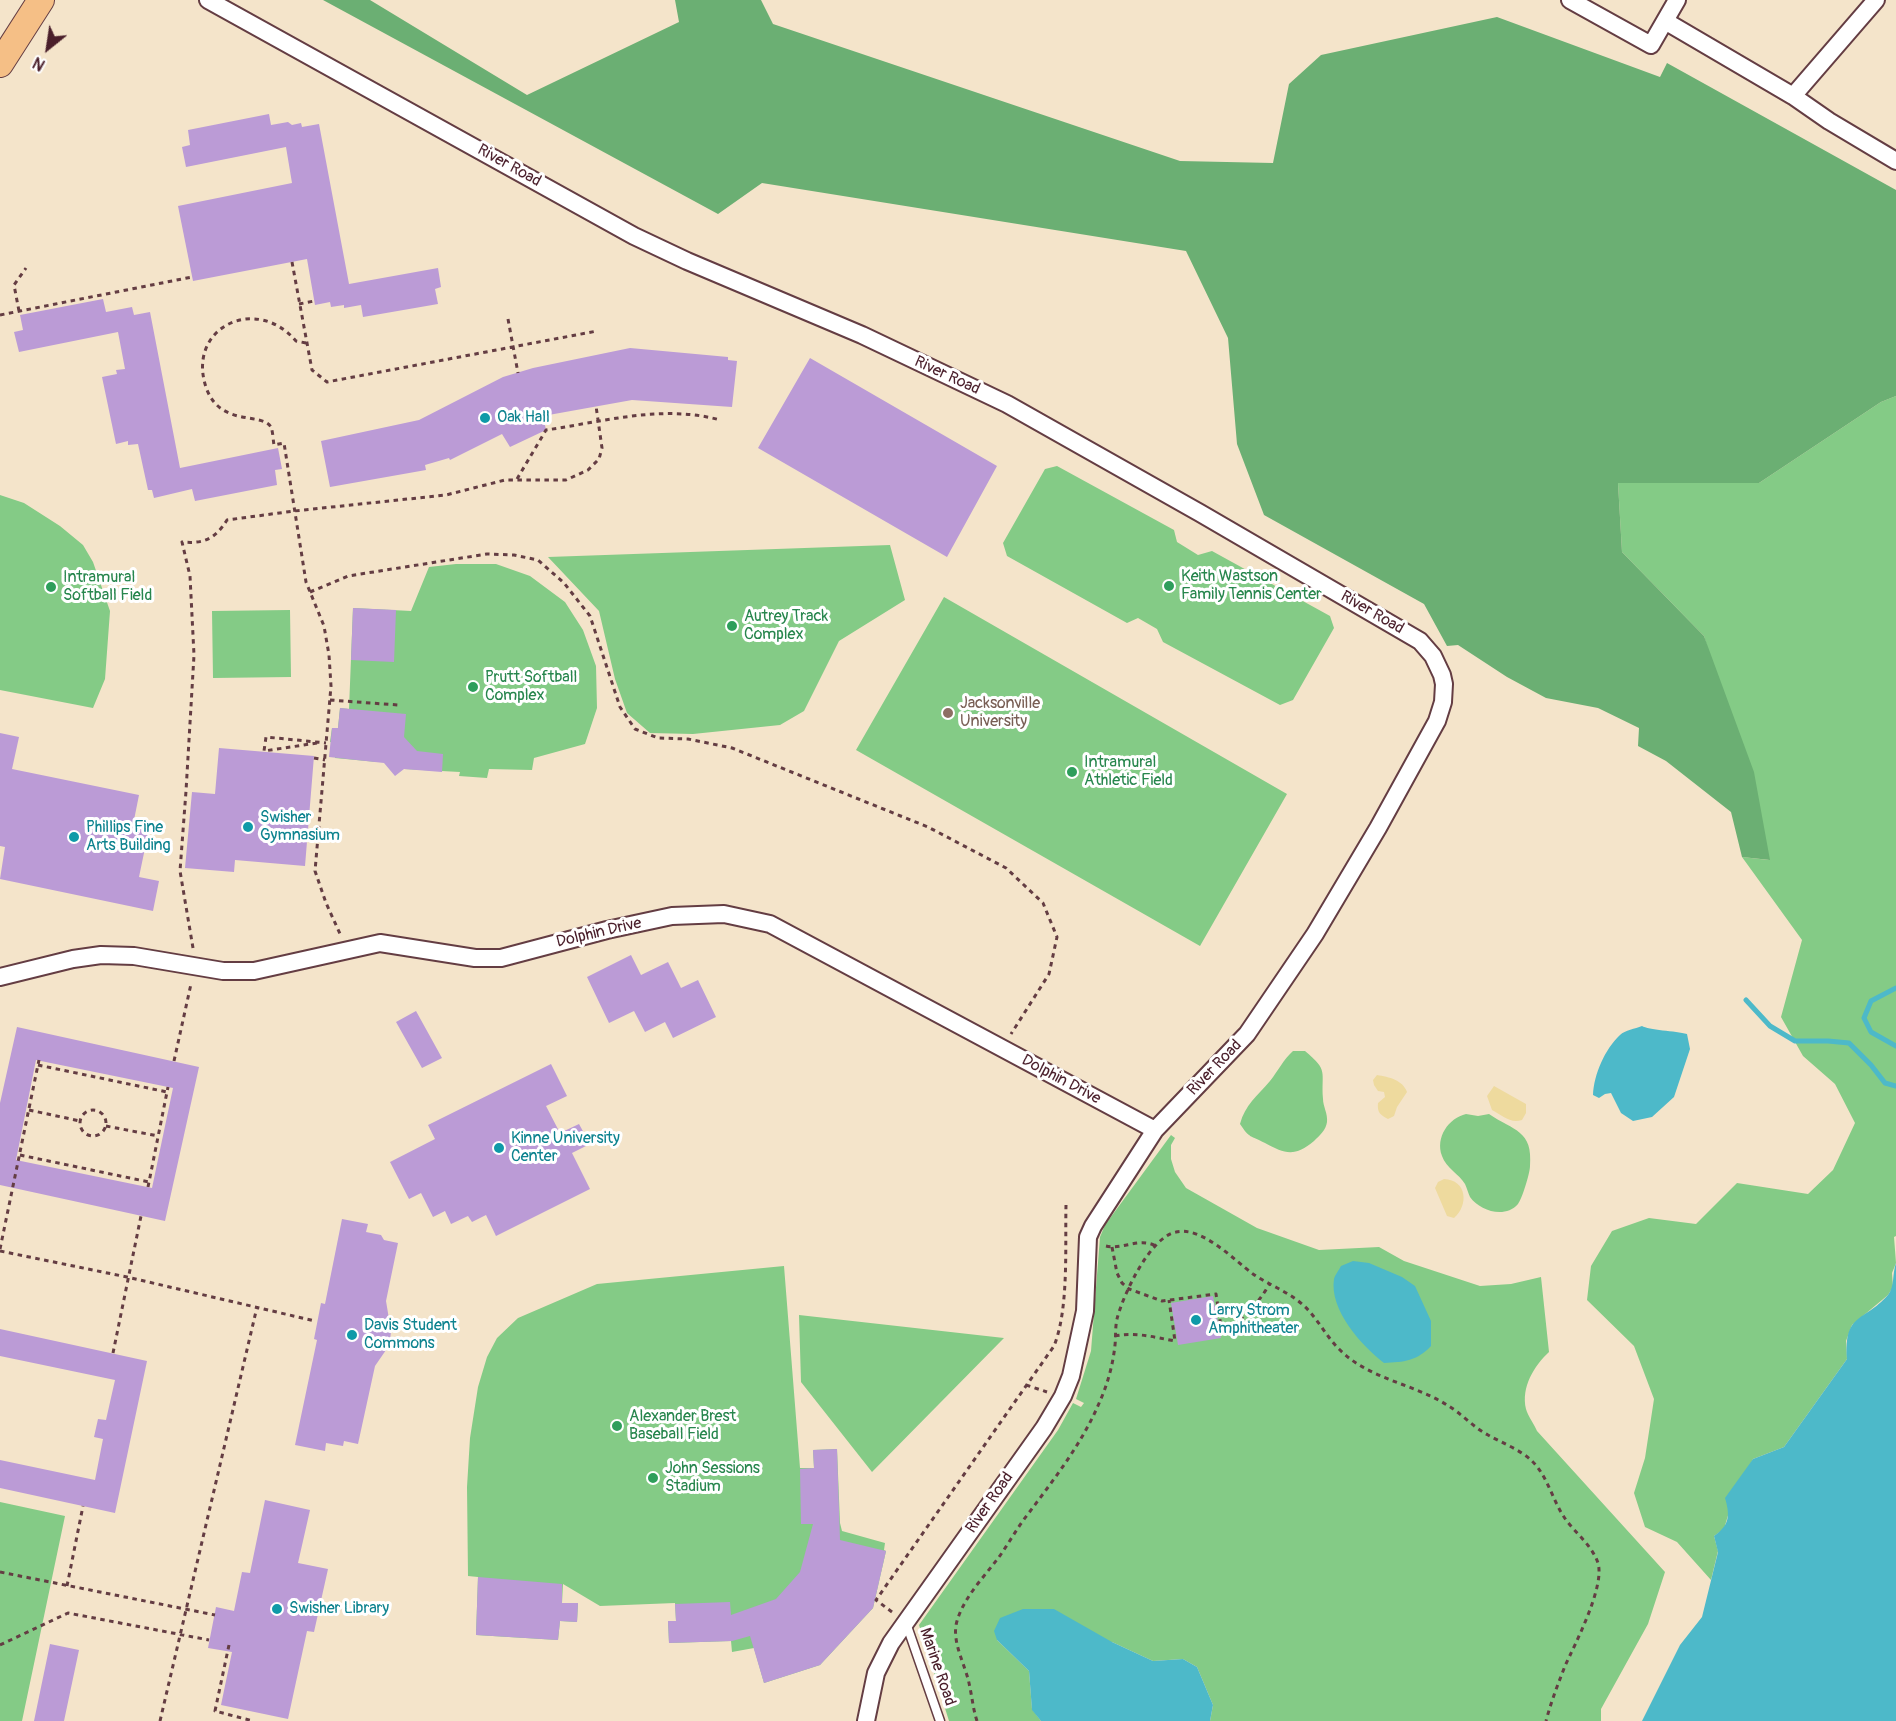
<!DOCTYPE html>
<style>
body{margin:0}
#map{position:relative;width:1896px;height:1721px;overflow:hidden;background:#f4e4ca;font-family:Pangolin,sans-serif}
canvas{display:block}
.north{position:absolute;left:18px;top:18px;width:60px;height:60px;-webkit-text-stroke:4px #fff;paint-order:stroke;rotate:210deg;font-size:16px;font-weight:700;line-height:24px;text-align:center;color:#4a1f2b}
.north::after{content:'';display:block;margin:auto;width:21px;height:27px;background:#4a1f2b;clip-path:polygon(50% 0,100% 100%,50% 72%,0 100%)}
</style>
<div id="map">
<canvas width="1896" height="1721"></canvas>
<div class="north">N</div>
</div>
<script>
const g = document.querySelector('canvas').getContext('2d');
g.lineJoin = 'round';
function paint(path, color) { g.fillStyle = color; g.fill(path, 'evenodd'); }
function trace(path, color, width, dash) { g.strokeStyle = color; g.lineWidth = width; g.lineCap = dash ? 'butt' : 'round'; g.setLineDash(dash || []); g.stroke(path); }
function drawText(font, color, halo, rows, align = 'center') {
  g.font = font + ' Pangolin,sans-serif'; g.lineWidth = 6; g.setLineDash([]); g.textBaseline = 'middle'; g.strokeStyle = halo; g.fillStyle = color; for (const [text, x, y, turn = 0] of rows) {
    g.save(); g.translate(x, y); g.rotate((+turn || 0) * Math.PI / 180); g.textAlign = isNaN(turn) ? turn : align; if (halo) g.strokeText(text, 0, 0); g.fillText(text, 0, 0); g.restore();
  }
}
const green = new Path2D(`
 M 1896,396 L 1896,1236 L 1894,1237 L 1896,1263 L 1892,1273 L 1893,1287 L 1888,1295 L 1852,1325 L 1846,1341 L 1847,1359 L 1784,1447 L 1753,1459 L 1729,1512 L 1724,1529 L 1714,1536 L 1718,1551 L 1711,1580 L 1677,1542 L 1645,1527 L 1634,1493 L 1645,1458 L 1654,1399 L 1634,1346 L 1587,1300 L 1591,1266 L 1612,1231 L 1649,1218 L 1696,1224 L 1737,1183 L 1808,1194 L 1833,1170 L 1855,1123 L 1835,1084 L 1803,1056 L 1781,1017 L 1802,940 L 1742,857 L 1769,860 L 1704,636 L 1622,552 L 1618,483 L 1759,483 L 1881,402 Z
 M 1057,466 L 1174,530 L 1177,542 L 1198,555 L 1212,551 L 1330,616 L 1334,628 L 1293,700 L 1280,705 L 1163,642 L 1157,629 L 1138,618 L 1127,623 L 1007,556 L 1003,543 L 1045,469 Z
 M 0,495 L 24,503 L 60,526 L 83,545 L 93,562 L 110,611 L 105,679 L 93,708 L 0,690 Z
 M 890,545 L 905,600 L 839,641 L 804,711 L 780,725 L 693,734 L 650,733 L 627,713 L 615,679 L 599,611 L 548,557 Z
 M 456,564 L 496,564 L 530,576 L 565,602 L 583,630 L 596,666 L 597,708 L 585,744 L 534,758 L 532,770 L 489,769 L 487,778 L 459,776 L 460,772 L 404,769 L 382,760 L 377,762 L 335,758 L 336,743 L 330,742 L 332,728 L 338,728 L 340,708 L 349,709 L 353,608 L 411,611 L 429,567 Z
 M 944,597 L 1287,794 L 1200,946 L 856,750 Z
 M 290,610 L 291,677 L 213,678 L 212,611 Z
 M 1293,1051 L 1305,1051 C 1329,1071 1321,1071 1323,1099 C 1323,1106 1328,1114 1327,1122 C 1326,1130 1320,1135 1314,1141 C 1295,1157 1285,1154 1265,1143 C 1250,1135 1250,1139 1240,1124 C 1245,1105 1257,1096 1270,1081 C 1278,1071 1283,1060 1293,1051 Z
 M 1466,1114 L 1478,1116 L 1489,1114 C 1514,1131 1533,1130 1530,1166 C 1530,1173 1522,1199 1518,1204 C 1505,1219 1480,1211 1470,1197 C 1468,1193 1467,1188 1465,1184 C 1459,1174 1446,1168 1442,1156 C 1435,1137 1449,1118 1466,1114 Z
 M 1171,1135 L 1175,1138 L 1171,1145 L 1171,1159 L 1175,1172 L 1186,1188 L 1257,1228 L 1319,1250 L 1379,1247 L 1404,1261 L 1480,1286 L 1511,1284 L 1541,1277 L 1549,1352 C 1534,1366 1521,1387 1526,1409 C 1528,1416 1534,1424 1537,1431 L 1665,1572 L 1648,1624 L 1601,1709 L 1601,1721 L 1210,1721 L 1213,1705 L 1197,1667 L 1183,1659 L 1153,1661 L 1112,1642 L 997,1640 L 1029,1671 L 1032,1709 L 1041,1721 L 949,1721 L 919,1625 L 1058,1430 L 1073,1403 L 1081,1407 L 1084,1403 L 1076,1399 L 1091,1351 L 1100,1237 L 1105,1225 Z
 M 784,1266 L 800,1468 L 814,1468 L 813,1450 L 837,1449 L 840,1523 L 842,1531 L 885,1543 L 884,1550 L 886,1551 L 873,1608 L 820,1665 L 764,1683 L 754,1648 L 732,1652 L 731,1641 L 669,1643 L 668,1621 L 676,1621 L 675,1603 L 600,1606 L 563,1584 L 562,1603 L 578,1603 L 577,1622 L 560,1621 L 558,1640 L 476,1635 L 478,1577 L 468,1576 L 467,1487 L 470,1438 L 478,1387 L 487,1357 L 497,1338 L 518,1318 L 597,1284 Z
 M 799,1315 L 1004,1338 L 872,1472 L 801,1382 Z
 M 0,1502 L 65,1516 L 22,1721 L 0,1721 Z`);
const forest = new Path2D(`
 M 323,0 L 370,0 L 527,95 L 679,22 L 675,0 L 761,0 L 773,24 L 1180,161 L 1273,163 L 1289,84 L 1321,55 L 1497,17 L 1660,77 L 1667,63 L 1896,190 L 1896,396 L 1881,402 L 1759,483 L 1618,483 L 1622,552 L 1704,636 L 1754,772 L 1770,860 L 1742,857 L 1731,812 L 1666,761 L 1638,746 L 1639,728 L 1598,708 L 1546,698 L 1507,677 L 1458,645 L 1447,646 L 1424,604 L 1264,515 L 1237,444 L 1228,338 L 1186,251 L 762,183 L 718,214 Z`);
const sand = new Path2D(`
 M 1377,1075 C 1389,1077 1403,1080 1407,1092 L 1397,1107 L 1394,1116 L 1388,1119 C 1380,1115 1377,1112 1378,1103 L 1385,1097 L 1384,1092 L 1378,1091 L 1374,1085 L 1373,1080 Z
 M 1494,1086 L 1526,1104 L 1526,1113 L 1522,1120 C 1510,1124 1502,1115 1492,1110 L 1487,1096 Z
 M 1444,1179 C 1467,1180 1469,1205 1454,1218 L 1447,1216 L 1435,1188 L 1438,1182 Z`);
const water = new Path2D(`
 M 1642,1026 C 1648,1030 1676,1031 1687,1034 L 1690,1049 L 1674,1097 L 1652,1117 L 1633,1121 L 1621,1113 L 1611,1093 L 1605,1094 L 1599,1098 L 1593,1095 C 1594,1074 1605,1049 1620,1035 C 1625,1030 1635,1029 1642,1026 Z
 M 1353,1261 L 1369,1263 L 1402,1277 L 1415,1286 L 1431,1321 L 1431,1346 C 1417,1361 1404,1362 1384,1363 C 1362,1346 1329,1310 1334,1279 C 1335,1275 1339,1270 1341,1266 Z
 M 1896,1263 L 1896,1721 L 1642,1721 L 1680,1645 L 1702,1617 L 1718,1552 L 1714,1536 C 1730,1525 1730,1515 1725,1498 L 1753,1459 L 1784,1447 L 1847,1359 C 1844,1312 1863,1323 1888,1295 C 1895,1286 1892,1274 1896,1263 Z
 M 1023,1609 L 1054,1609 L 1112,1642 L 1153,1661 L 1183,1659 L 1197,1667 L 1213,1705 L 1210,1721 L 1041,1721 L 1032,1710 L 1029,1671 L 997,1640 L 994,1631 L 1000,1618 Z`);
const stream = new Path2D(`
 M 1896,988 L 1871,1001 L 1864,1018 L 1871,1032 L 1896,1046
 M 1746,1000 L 1770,1026 L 1795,1041 L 1828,1041 L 1849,1043 L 1871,1065 L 1885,1083 L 1896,1086`);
const building = new Path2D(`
 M 269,114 L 271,125 L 288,122 L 292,125 L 301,123 L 302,127 L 319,124 L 349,284 L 438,268 L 441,287 L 435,289 L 438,304 L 363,317 L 361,305 L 344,308 L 344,305 L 331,307 L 330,302 L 315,305 L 307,259 L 193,281 L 178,206 L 292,183 L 286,147 L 186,167 L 182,147 L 190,145 L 188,130 Z
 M 103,299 L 106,312 L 132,307 L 134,315 L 150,312 L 180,468 L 278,448 L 282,469 L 275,470 L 277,485 L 195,501 L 192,489 L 154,498 L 152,490 L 148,490 L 138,444 L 128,445 L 128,441 L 116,444 L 102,377 L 117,374 L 116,370 L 125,369 L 118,332 L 19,352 L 14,332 L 23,330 L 20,315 Z
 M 630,348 L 728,357 L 728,360 L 737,361 L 732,407 L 632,400 L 543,416 L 546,430 L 510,447 L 502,434 L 450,460 L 449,458 L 425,465 L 426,470 L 330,487 L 321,441 L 419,420 L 503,377 L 533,368 Z
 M 810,358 L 997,466 L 947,557 L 758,448 Z
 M 353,608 L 396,610 L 394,662 L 351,660 Z
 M 340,708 L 406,714 L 404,737 L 417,751 L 443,754 L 442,772 L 404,769 L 395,776 L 384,763 L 329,757 L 332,728 L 338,728 Z
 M 0,733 L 19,737 L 12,769 L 139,795 L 133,825 L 149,829 L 139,877 L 159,881 L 153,911 L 0,879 L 5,847 L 0,846 Z
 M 219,748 L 314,756 L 305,866 L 235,860 L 234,872 L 185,868 L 192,792 L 215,794 Z
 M 631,955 L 641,975 L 668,962 L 681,988 L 698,980 L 716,1017 L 673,1038 L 665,1022 L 645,1032 L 634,1011 L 609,1023 L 587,977 Z
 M 416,1011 L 442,1058 L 422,1068 L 396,1022 Z
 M 17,1027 L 199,1067 L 165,1221 L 0,1185 L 0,1103 ZM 36,1060 L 173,1088 L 152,1188 L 16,1160 Z
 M 551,1064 L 567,1096 L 546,1106 L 560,1133 L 579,1124 L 590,1144 L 572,1153 L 590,1189 L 496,1236 L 486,1215 L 472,1222 L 468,1216 L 451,1224 L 445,1211 L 433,1217 L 421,1193 L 409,1199 L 390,1162 L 435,1139 L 428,1125 Z
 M 342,1219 L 368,1224 L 366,1232 L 381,1235 L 384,1240 L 398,1243 L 386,1301 L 391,1331 L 390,1341 L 386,1350 L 375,1366 L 358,1444 L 344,1441 L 343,1446 L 326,1443 L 325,1451 L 295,1445 L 317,1340 L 314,1339 L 321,1303 L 325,1304 Z
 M 1213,1296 L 1221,1338 L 1178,1345 L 1171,1303 Z
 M 0,1329 L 147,1361 L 115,1513 L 0,1488 L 0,1460 L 95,1480 L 103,1439 L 94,1437 L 98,1419 L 106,1420 L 115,1380 L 0,1356 Z
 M 837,1449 L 840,1540 L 886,1551 L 873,1608 L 820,1665 L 764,1683 L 750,1636 L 732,1641 L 669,1643 L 668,1621 L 676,1621 L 675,1604 L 730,1602 L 731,1615 L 776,1599 L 800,1572 L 813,1524 L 801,1524 L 800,1469 L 814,1468 L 813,1450 Z
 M 265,1500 L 310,1510 L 298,1563 L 328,1569 L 314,1632 L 307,1631 L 288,1719 L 221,1705 L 232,1652 L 208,1648 L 216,1607 L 234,1611 L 242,1572 L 250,1573 Z
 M 478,1577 L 562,1584 L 562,1603 L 578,1603 L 577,1622 L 560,1621 L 558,1640 L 476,1635 Z
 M 50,1644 L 79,1650 L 64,1721 L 34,1721 Z`);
const path = new Path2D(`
 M 292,262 L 312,370 L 327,382 L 597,331
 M 299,304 L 314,301
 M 19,311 L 14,285 L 26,268
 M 0,315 L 192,277
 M 508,319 L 518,373
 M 306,343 L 296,341 C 255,293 184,329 207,390 C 222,427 262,412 271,427 C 273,432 273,440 274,445 L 284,443 L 306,582 L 324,626 L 329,655 L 331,686 L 315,871 L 326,903 L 341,936
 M 517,479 L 546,430 C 602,422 663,404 720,420
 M 310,592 L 348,576 L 487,554 L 514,555 L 538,560 L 564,583 L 590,616 L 620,707 L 635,729 L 658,738 L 688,739 L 732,748 L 928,827 L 1006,868 L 1043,903 L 1057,937 L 1049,974 L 1011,1034
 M 330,700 L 398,705
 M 317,743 L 264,751 L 266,737 L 326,743
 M 314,758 L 325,760
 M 193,948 L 180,871 L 186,791 L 194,655 L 190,576 L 182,542 C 204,544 215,539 227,520 L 294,511 L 446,495 L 505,480 L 566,480 L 588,470 L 599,459 L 602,448 L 596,406
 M 174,1061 L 191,984
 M 38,1065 L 167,1092
 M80 1123a13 13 0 1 1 26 0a13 13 0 1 1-26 0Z
 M 29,1110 L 80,1121
 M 106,1126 L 158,1136
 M 20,1155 L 149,1182
 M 148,1187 L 168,1087
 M 1106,1246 C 1123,1250 1139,1237 1156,1246
 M 1112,1247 L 1117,1273 L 1122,1283 L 1129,1289 L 1162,1301 L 1216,1294 L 1222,1333 C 1242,1319 1258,1305 1270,1283
 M 0,1249 L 39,1060
 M 0,1251 L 127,1277 L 315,1321
 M 1115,1336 C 1137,1332 1153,1337 1175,1341 L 1169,1300
 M 113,1353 L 141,1216
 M 1026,1385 L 1047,1392
 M 0,1572 L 215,1615
 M 67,1586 L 83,1506
 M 892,1612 L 876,1600 L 1054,1346 C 1069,1309 1065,1246 1066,1205
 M 0,1645 L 68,1613 L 209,1640
 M 229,1645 L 215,1711 L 253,1721
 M 160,1721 L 257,1307
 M 977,1721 C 973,1709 972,1696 969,1683 C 965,1664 951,1641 957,1621 C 964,1597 984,1577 999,1557 C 1009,1543 1017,1528 1028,1514 C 1055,1478 1083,1442 1100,1401 C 1108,1383 1113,1364 1115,1345 C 1116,1336 1115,1328 1117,1319 C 1123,1295 1150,1237 1176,1232 C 1202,1226 1234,1260 1253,1274 C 1269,1285 1287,1291 1302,1304 C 1317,1317 1325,1335 1339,1349 C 1368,1379 1412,1383 1447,1405 C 1461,1413 1473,1427 1488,1435 C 1502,1443 1521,1450 1532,1461 C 1548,1477 1552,1499 1564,1517 C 1574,1532 1592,1545 1598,1563 C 1605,1587 1575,1644 1565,1666 C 1558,1684 1551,1702 1546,1721`);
const service = new Path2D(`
 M 906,1623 L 940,1721`);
const minor = new Path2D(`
 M 208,0 L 634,236 L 687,261 L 862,335 L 1007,404 L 1200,513 L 1420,641 L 1433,656 L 1442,675 L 1444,684 L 1443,702 L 1437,721 L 1378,828 L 1315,934 L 1247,1034 L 1155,1130 L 1093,1226 L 1088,1237 L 1085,1311 L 1071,1376 L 1063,1396 L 1044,1428 L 891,1643 L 876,1673 L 866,1721
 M 1570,0 L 1651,45 L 1677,0
 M 1665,21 L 1793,96 L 1829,121 L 1896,161
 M 1793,96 L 1876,0
 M 0,977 L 73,959 L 101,955 L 134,956 L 223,971 L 254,971 L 380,943 L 475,958 L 501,958 L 607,930 L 672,916 L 724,914 L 770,924 L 1155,1130`);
const primary = new Path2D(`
 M 0,64 L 41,0`);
const markers = [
 [485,418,6,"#0f9aa8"],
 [1169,586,6,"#2e9e5b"],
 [51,587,6,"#2e9e5b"],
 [732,626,6,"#2e9e5b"],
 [473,687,6,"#2e9e5b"],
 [948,713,6,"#8d6e63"],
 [1072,772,6,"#2e9e5b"],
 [248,827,6,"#0f9aa8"],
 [74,837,6,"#0f9aa8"],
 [499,1148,6,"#0f9aa8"],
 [1196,1320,6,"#0f9aa8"],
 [352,1335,6,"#0f9aa8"],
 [617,1426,6,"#2e9e5b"],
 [653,1478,6,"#2e9e5b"],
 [277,1609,6,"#0f9aa8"]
];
const streetNames = [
 ["River Road",509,166,29],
 ["River Road",947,376,25],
 ["River Road",1372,613,30],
 ["Dolphin Drive",599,933,-13],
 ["River Road",1215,1068,-46],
 ["Dolphin Drive",1061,1080,28],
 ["River Road",990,1503,-55],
 ["Marine Road",937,1667,71]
];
const cultureNames = [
 ["Oak Hall",497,418],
 ["Swisher",260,818],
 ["Gymnasium",260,836],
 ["Phillips Fine",86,828],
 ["Arts Building",86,846],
 ["Kinne University",511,1139],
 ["Center",511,1157],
 ["Larry Strom",1208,1311],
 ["Amphitheater",1208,1329],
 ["Davis Student",364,1326],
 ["Commons",364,1344],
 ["Swisher Library",289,1609]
];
const leisureNames = [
 ["Keith Wastson",1181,577],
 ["Family Tennis Center",1181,595],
 ["Intramural",63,578],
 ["Softball Field",63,596],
 ["Autrey Track",744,617],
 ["Complex",744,635],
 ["Prutt Softball",485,678],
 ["Complex",485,696],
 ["Intramural",1084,763],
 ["Athletic Field",1084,781],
 ["Alexander Brest",629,1417],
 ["Baseball Field",629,1435],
 ["John Sessions",665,1469],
 ["Stadium",665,1487]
];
const educationNames = [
 ["Jacksonville",960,704],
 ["University",960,722]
];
paint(green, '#84cb86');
paint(forest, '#6baf73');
paint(sand, '#eeda9e');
paint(water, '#4db9c9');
trace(stream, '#4db9c9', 5);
paint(building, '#bb9bd6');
trace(service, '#643d43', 11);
trace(minor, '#643d43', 20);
trace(primary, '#643d43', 28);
trace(path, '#643d43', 3, [4.5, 4.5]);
trace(service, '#fff', 8);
trace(minor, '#fff', 16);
trace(primary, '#f5bf86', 26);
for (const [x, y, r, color] of markers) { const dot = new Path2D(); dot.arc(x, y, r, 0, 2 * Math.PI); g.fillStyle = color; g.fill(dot); trace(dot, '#fff', 2); }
drawText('16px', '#4a1f2b', '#fff', streetNames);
drawText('16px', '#0d838f', '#fff', cultureNames, 'left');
drawText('16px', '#27864d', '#fff', leisureNames, 'left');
drawText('16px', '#785e54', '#fff', educationNames, 'left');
</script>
